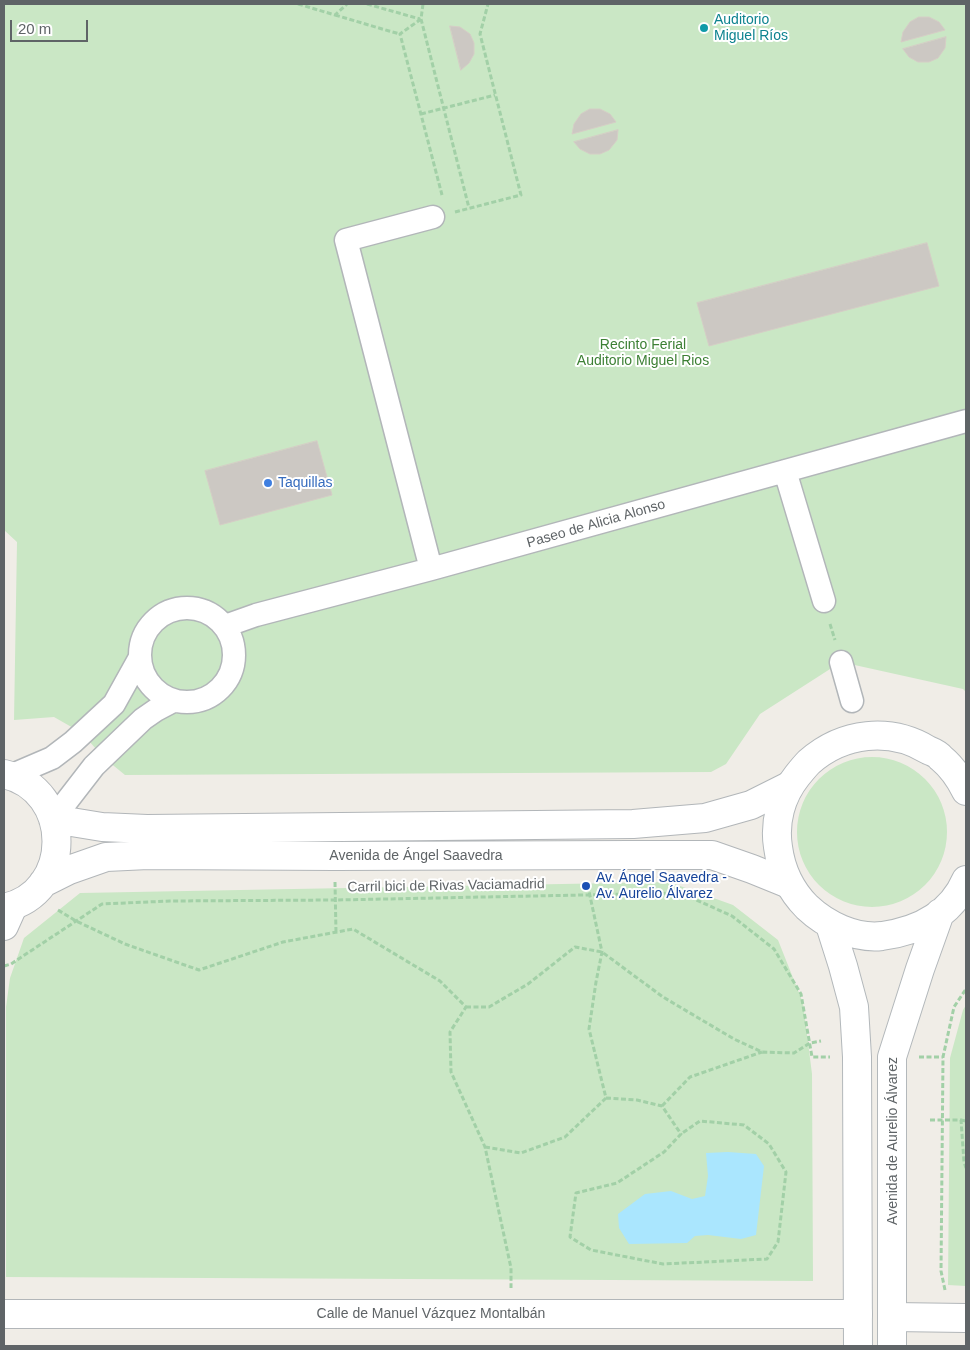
<!DOCTYPE html>
<meta charset="utf-8">
<style>
body{margin:0}
#map{position:relative;width:970px;height:1350px;overflow:hidden;background:#f0ede7;font-family:Arial,sans-serif}
canvas{display:block}
.frame{position:absolute;inset:0;border:5px solid #5f6467;pointer-events:none}
.scale{position:absolute;left:10px;top:20px;width:78px;height:22px;box-sizing:border-box;border:2px solid #5f6467;border-top:0;padding-left:6px;font-size:15px;line-height:18px;white-space:nowrap;color:#5f6467;-webkit-text-stroke:4px #fff;paint-order:stroke}
</style>
<div id="map">
<canvas width="970" height="1350"></canvas>
<div class="frame"></div>
<div class="scale">20 m</div>
</div>
<script>
const g = document.querySelector('canvas').getContext('2d');
g.lineJoin = 'round';
function paint(path, color) { g.fillStyle = color; g.fill(path, 'evenodd'); }
function trace(path, color, width, dash) { g.strokeStyle = color; g.lineWidth = width; g.lineCap = dash ? 'butt' : 'round'; g.setLineDash(dash || []); g.stroke(path); }
function drawText(font, color, halo, rows, align = 'center') {
  g.font = font + ' Arial,sans-serif'; g.lineWidth = 4; g.setLineDash([]); g.textBaseline = 'middle'; g.strokeStyle = halo; g.fillStyle = color; for (const [text, x, y, turn = 0] of rows) {
    g.save(); g.translate(x, y); g.rotate((+turn || 0) * Math.PI / 180); g.textAlign = isNaN(turn) ? turn : align; if (halo) g.strokeText(text, 0, 0); g.fillText(text, 0, 0); g.restore();
  }
}
const green = new Path2D(`
 M 4,4 L 966,4 L 966,692 L 963,689 L 841,662 L 760,714 L 726,764 L 711,772 L 125,775 L 103,757 L 82,733 L 54,717 L 14,720 L 17,542 L 4,530 Z
 M797 832a75 75 0 1 1 150 0a75 75 0 1 1-150 0Z
 M 669,882 L 733,905 L 778,940 L 803,1003 L 812,1074 L 813,1281 L 6,1277 L 6,1007 L 10,978 L 24,938 L 80,893 Z
 M 966,1005 L 966,1286 L 948,1285 L 950,1058 L 963,1010 Z`);
const water = new Path2D(`
 M 728,1152 L 756,1154 L 764,1166 L 756,1235 L 741,1239 L 708,1235 L 695,1236 L 687,1243 L 629,1244 L 619,1228 L 618,1214 L 645,1194 L 671,1191 L 692,1199 L 705,1196 L 708,1176 L 706,1153 Z`);
const building = new Path2D(`
 M 919,17 L 929,17 L 939,22 L 945,30 L 901,42 L 903,32 L 910,22 Z
 M 450,26 L 460,27 L 470,34 L 474,43 L 474,54 L 469,63 L 461,70 Z
 M 946,37 L 945,48 L 938,58 L 929,62 L 918,62 L 909,57 L 903,49 Z
 M 590,109 L 600,109 L 610,114 L 616,122 L 572,134 L 574,124 L 581,114 Z
 M 618,130 L 617,140 L 609,150 L 600,154 L 590,154 L 580,149 L 574,142 Z
 M 927,243 L 939,286 L 709,346 L 697,303 Z
 M 317,441 L 332,495 L 220,525 L 205,471 Z`);
const path = new Path2D(`
 M 298,4 L 335,15 L 347,4
 M 367,4 L 420,19
 M 423,4 L 421,19 L 469,208
 M 335,15 L 389,31 L 400,34
 M 421,19 L 400,34 L 442,195
 M 421,114 L 495,95
 M 455,212 L 521,195 L 480,34 L 488,4
 M 830,624 L 835,640
 M 335,882 L 336,933
 M 58,910 L 76,921 L 125,944 L 199,970 L 283,942 L 353,929 L 440,981 L 466,1007 L 450,1032 L 451,1072 L 485,1147 L 511,1268 L 511,1288
 M 4,966 L 11,964 L 102,904 L 170,901 L 336,900 L 681,893 L 732,916 L 774,949 L 801,994 L 812,1057 L 830,1057
 M 466,1007 L 489,1007 L 528,984 L 575,947 L 602,952 L 663,997 L 734,1039 L 762,1052 L 794,1053 L 810,1043 L 821,1041
 M 919,1057 L 943,1057
 M 606,1098 L 637,1100 L 662,1106 L 681,1134 L 664,1152 L 617,1183 L 576,1193 L 570,1237 L 591,1250 L 663,1264 L 767,1259 L 778,1242 L 786,1172 L 769,1144 L 744,1125 L 700,1121 L 681,1134
 M 662,1106 L 690,1077 L 762,1052
 M 930,1120 L 961,1120 L 964,1162 L 966,1168
 M 961,1120 L 966,1121
 M 485,1147 L 521,1153 L 565,1137 L 606,1098 L 589,1029 L 596,982 L 602,952 L 587,882
 M 945,1290 L 941,1271 L 943,1057 L 954,1007 L 966,989`);
const pedestrian = new Path2D(`
 M 785,471 L 824,601
 M 431,569 L 346,240 L 433,217
 M140 655a47 47 0 1 1 94 0a47 47 0 1 1-94 0Z
 M 225,626 L 256,615 L 431,569 L 966,421
 M 841,662 L 852,701
 M 10,776 L 52,758 L 73,742 L 114,704 L 139,659
 M 53,819 L 94,766 L 143,719 L 156,710 L 173,701`);
const minor = new Path2D(`
 M 4,926 L 13,906
 M 4,1314 L 858,1314
 M 893,1317 L 966,1318`);
const tertiary = new Path2D(`
 M 4,774 C 74,790 74,893 4,908
 M 53,819 L 102,827 L 147,829 L 633,824 L 705,818 L 751,805 L 789,786
 M 43,883 L 69,870 L 106,857 L 148,855 L 335,856 L 633,855 L 712,855 L 752,869 L 789,884`);
const secondary = new Path2D(`
 M 966,791 C 960,779 952,767 941,758 C 938,754 933,752 928,750 C 890,727 843,732 809,762 C 805,766 801,771 797,776 C 781,796 774,822 778,847 C 781,870 790,890 807,907 C 826,925 855,939 882,936 C 918,931 951,915 966,880
 M 830,925 L 843,966 L 854,1007 L 857,1057 L 858,1346
 M 892,1346 L 892,1057 L 920,969 L 940,913`);
const markers = [
 [704,28,5,"#0f9aa8"],
 [268,483,5,"#3f7fe0"],
 [586,886,5,"#1a4fb4"]
];
const cultureNames = [
 ["Auditorio",714,20],
 ["Miguel Ríos",714,36]
];
const parkNames = [
 ["Recinto Ferial",643,345],
 ["Auditorio Miguel Rios",643,361]
];
const shopNames = [
 ["Taquillas",278,483]
];
const streetNames = [
 ["Paseo de Alicia Alonso",596,524,-16],
 ["Avenida de Ángel Saavedra",416,856],
 ["Carril bici de Rivas Vaciamadrid",446,886,-1],
 ["Avenida de Aurelio Álvarez",893,1141,-90],
 ["Calle de Manuel Vázquez Montalbán",431,1314]
];
const transitNames = [
 ["Av. Ángel Saavedra -",596,878],
 ["Av. Aurelio Álvarez",596,894]
];
paint(green, '#cae7c5');
paint(water, '#aae6fe');
paint(building, '#ccc8c3');
trace(building, '#d5cec6', 1);
trace(pedestrian, '#b2b6b9', 25);
trace(minor, '#b2b6b9', 30);
trace(tertiary, '#b2b6b9', 30);
trace(secondary, '#b3b8bb', 30);
trace(path, '#a2d0a7', 3, [5, 2.5]);
trace(pedestrian, '#fff', 22);
trace(minor, '#fff', 28);
trace(tertiary, '#fff', 28);
trace(secondary, '#fff', 28);
for (const [x, y, r, color] of markers) { const dot = new Path2D(); dot.arc(x, y, r, 0, 2 * Math.PI); g.fillStyle = color; g.fill(dot); trace(dot, '#fff', 2); }
drawText('14px', '#0d838f', '#fff', cultureNames, 'left');
drawText('14px', '#3d8035', '#fff', parkNames);
drawText('14px', '#366cbe', '#fff', shopNames, 'left');
drawText('14px', '#5f6467', '#fff', streetNames);
drawText('14px', '#164399', '#fff', transitNames, 'left');
</script>
